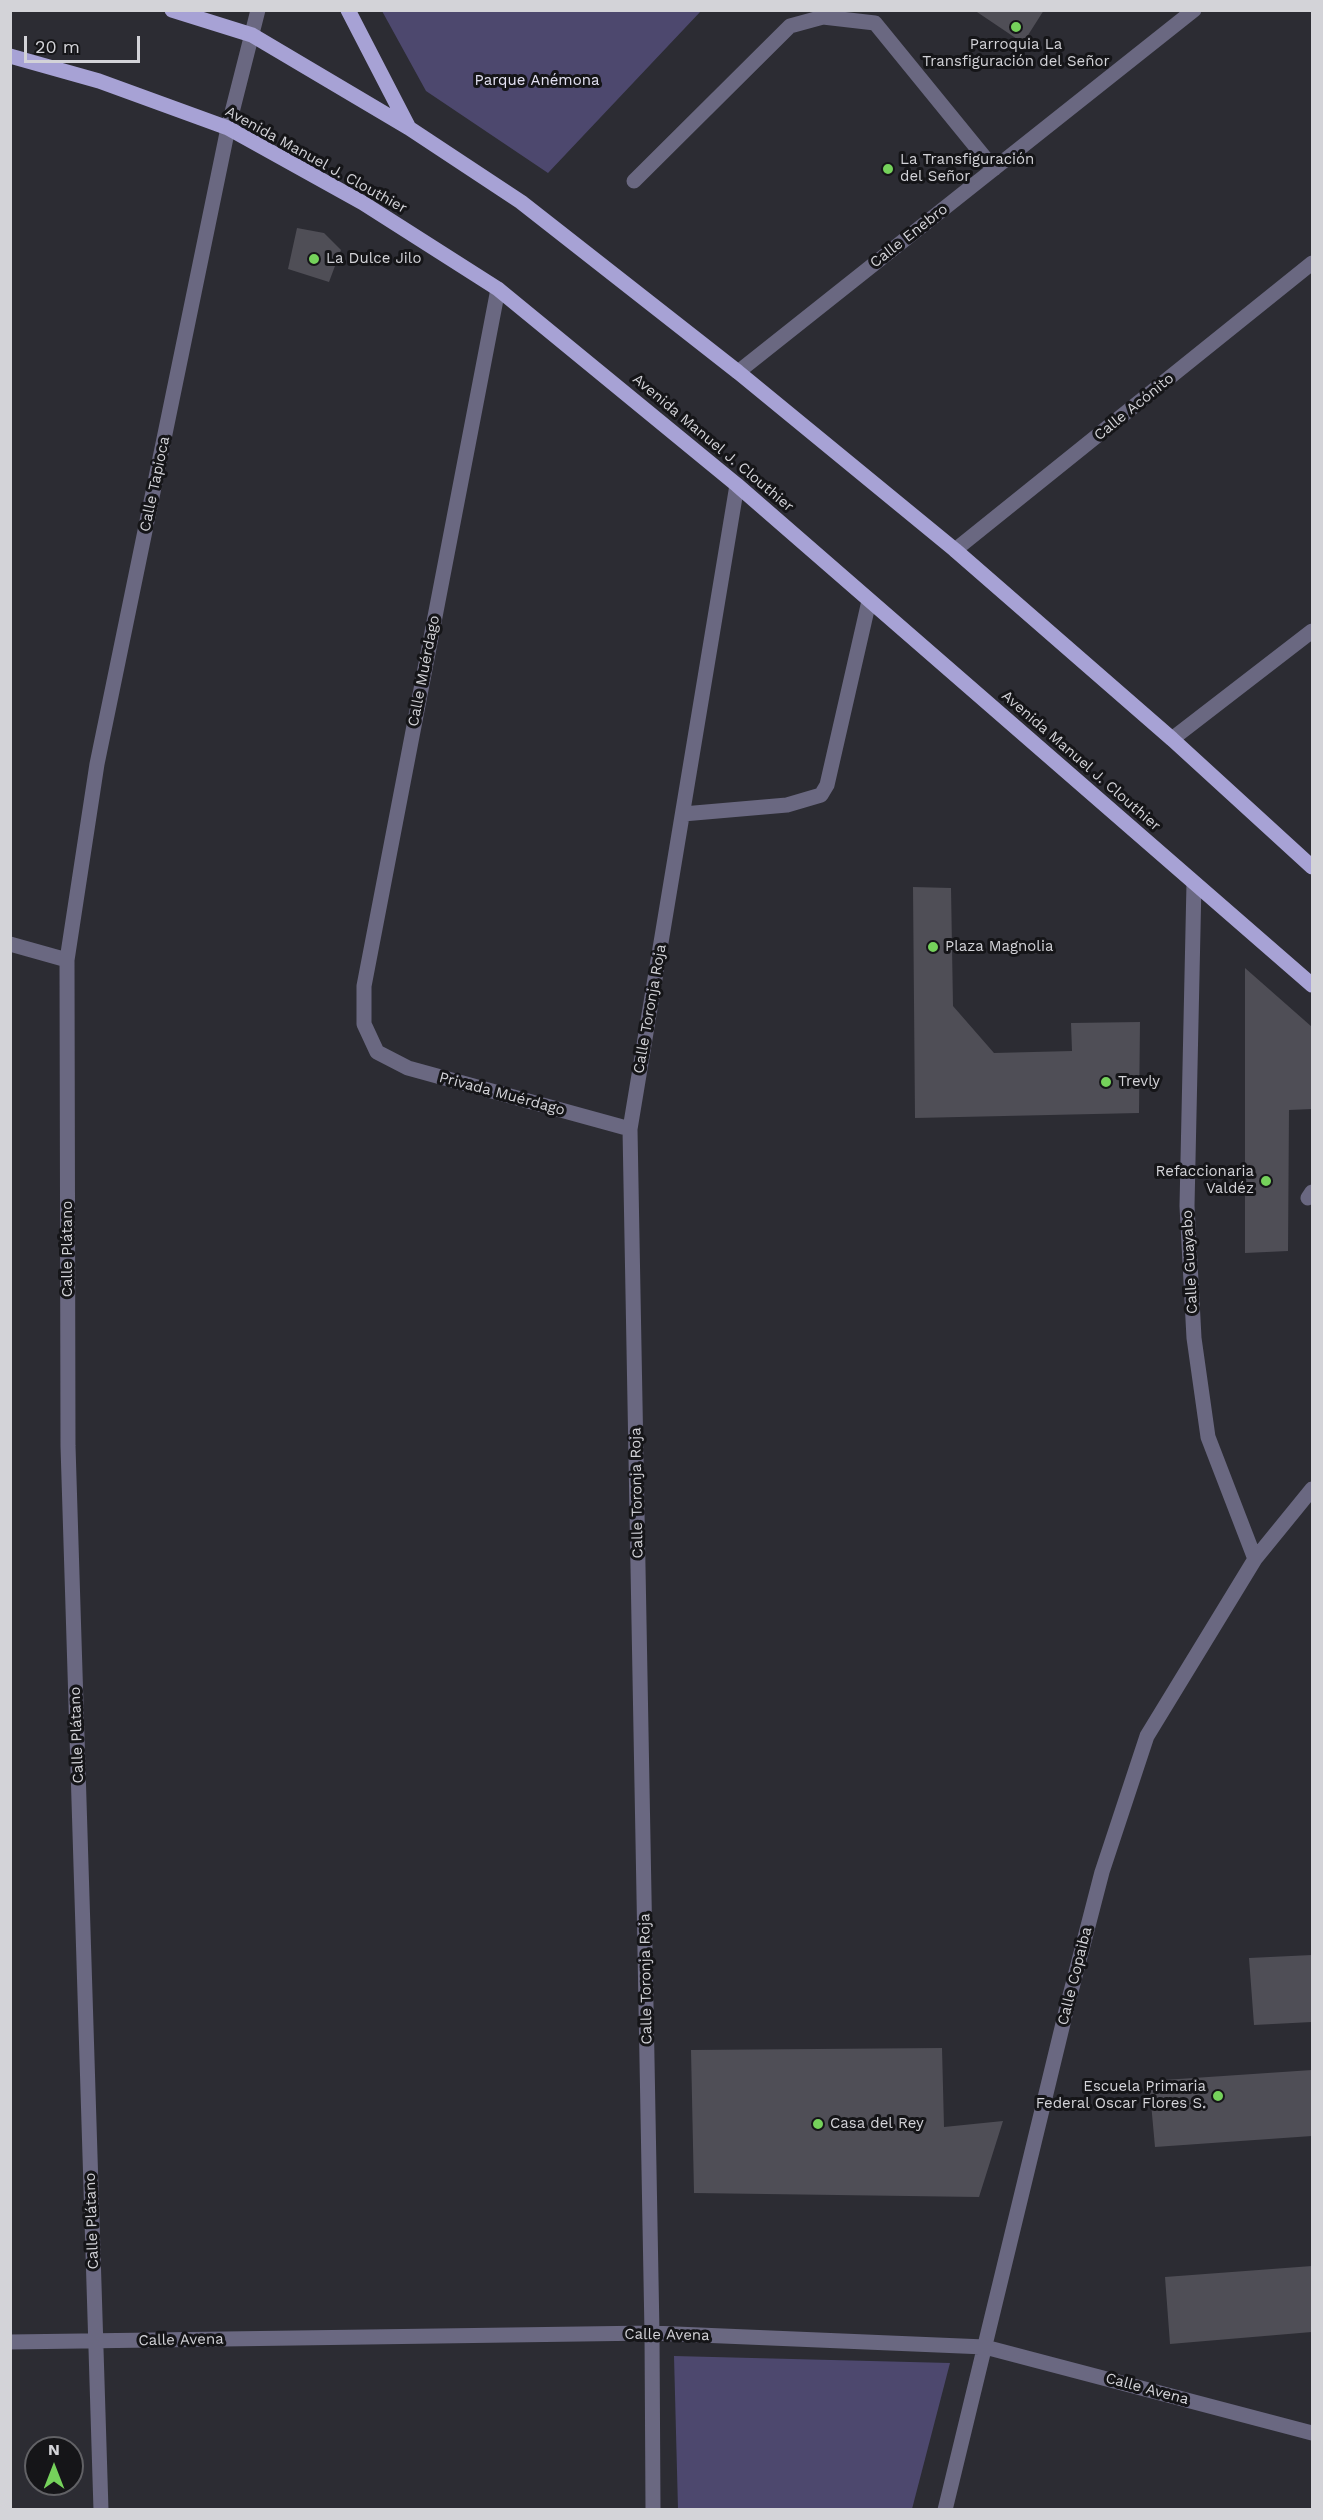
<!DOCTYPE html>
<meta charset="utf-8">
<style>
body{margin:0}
#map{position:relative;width:1323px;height:2520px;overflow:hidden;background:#2c2c33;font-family:"Work Sans",sans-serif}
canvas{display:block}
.frame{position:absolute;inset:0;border:12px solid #d3d3d8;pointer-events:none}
.north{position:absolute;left:24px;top:2436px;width:60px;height:60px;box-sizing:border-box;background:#151518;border:2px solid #616165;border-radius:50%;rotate:0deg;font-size:16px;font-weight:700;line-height:24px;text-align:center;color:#d3d3d8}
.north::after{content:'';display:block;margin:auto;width:21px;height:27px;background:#75d25b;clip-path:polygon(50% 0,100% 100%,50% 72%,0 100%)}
.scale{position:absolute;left:24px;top:36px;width:116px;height:27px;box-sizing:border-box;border:3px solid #d3d3d8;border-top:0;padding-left:8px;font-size:18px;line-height:21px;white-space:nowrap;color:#d3d3d8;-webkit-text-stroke:4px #151518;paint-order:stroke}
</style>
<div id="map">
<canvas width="1323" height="2520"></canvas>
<div class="frame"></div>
<div class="north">N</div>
<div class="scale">20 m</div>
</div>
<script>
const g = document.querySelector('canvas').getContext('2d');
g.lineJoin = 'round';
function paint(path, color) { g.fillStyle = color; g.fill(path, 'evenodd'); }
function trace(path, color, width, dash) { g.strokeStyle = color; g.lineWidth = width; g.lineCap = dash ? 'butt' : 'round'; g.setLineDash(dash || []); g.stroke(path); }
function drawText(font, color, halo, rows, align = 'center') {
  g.font = font + ' "Work Sans",sans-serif'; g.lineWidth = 6; g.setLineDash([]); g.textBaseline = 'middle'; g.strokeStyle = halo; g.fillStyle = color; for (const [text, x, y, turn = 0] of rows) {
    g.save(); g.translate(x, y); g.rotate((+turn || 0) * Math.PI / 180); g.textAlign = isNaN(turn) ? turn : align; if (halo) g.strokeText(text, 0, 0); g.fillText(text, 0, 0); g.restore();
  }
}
const green = new Path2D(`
 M 382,11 L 701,11 L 548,173 L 426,91 Z
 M 674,2356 L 950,2363 L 912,2509 L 678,2509 Z`);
const building = new Path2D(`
 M 974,10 L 1044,10 L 1023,43 Z
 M 297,228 L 324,233 L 341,250 L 329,282 L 288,269 Z
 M 913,887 L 951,888 L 953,1006 L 994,1053 L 1072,1051 L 1071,1023 L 1140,1022 L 1139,1113 L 915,1118 Z
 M 1245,968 L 1312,1027 L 1312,1109 L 1289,1110 L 1288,1251 L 1245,1253 Z
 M 1312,1955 L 1312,2022 L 1254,2025 L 1249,1958 Z
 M 942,2048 L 944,2127 L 1003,2121 L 979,2197 L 694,2193 L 691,2050 Z
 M 1312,2070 L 1312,2136 L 1155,2147 L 1149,2081 Z
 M 1312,2266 L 1312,2332 L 1170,2344 L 1165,2277 Z`);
const minor = new Path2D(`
 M 634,181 L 790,26 L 823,17 L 875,23 L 994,169
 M 498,289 L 364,986 L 364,1024 L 377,1052 L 408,1068 L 630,1129
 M 738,372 L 1194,10
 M 955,550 L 1312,263
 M 1172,739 L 1312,631
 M 683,814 L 787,805 L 821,795 L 827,785 L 869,601
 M 1194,883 L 1187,1206 L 1194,1338 L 1208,1437 L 1255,1559
 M 10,944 L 67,960
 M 1308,1198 L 1312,1192
 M 10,2342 L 652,2333 L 985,2347 L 1312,2433
 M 101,2510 L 68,1446 L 67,960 L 97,764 L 228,128 L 258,10
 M 653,2510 L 652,2333 L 630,1129 L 737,485
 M 945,2510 L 1067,2007 L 1102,1872 L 1147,1736 L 1255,1559 L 1312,1489`);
const major = new Path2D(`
 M 172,10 L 252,35 L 409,128 L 521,202 L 738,372 L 955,550 L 1172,739 L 1312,867
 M 348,10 L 409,128
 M 10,56 L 99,81 L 228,128 L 363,203 L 498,289 L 737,485 L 1312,985`);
const markers = [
 [1016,27,6,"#75d25b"],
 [888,169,6,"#75d25b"],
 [314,259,6,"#75d25b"],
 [933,947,6,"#75d25b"],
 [1106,1082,6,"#75d25b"],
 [1266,1181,6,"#75d25b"],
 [1218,2096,6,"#75d25b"],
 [818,2124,6,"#75d25b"]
];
const poiNames = [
 ["Parroquia La",1016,45,"center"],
 ["Transfiguración del Señor",1016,62,"center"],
 ["La Transfiguración",900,160],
 ["del Señor",900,177],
 ["La Dulce Jilo",326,259],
 ["Plaza Magnolia",945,947],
 ["Trevly",1118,1082],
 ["Refaccionaria",1254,1172,"right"],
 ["Valdéz",1254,1189,"right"],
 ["Escuela Primaria",1206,2087,"right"],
 ["Federal Oscar Flores S.",1206,2104,"right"],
 ["Casa del Rey",830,2124]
];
const parkNames = [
 ["Parque Anémona",537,81]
];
const streetNames = [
 ["Avenida Manuel J. Clouthier",316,160,29],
 ["Calle Enebro",909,236,-38],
 ["Calle Acónito",1134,407,-39],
 ["Avenida Manuel J. Clouthier",713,443,40],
 ["Calle Tapioca",155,484,-78],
 ["Calle Muérdago",424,671,-79],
 ["Avenida Manuel J. Clouthier",1081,761,41],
 ["Calle Toronja Roja",650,1009,-80],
 ["Privada Muérdago",502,1094,15],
 ["Calle Plátano",68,1249,-90],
 ["Calle Guayabo",1190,1262,-93],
 ["Calle Toronja Roja",637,1493,-91],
 ["Calle Plátano",77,1735,-92],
 ["Calle Copaiba",1075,1976,-76],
 ["Calle Toronja Roja",646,1979,-91],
 ["Calle Plátano",92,2221,-92],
 ["Calle Avena",667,2335,1],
 ["Calle Avena",181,2340,-1],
 ["Calle Avena",1147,2389,15]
];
paint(green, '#4d486e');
paint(building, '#4f4e56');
trace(minor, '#6a6881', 15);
trace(major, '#a7a2d5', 15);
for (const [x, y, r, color] of markers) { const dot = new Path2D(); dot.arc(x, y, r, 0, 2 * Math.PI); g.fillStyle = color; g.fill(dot); trace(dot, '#151518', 2); }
drawText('15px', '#d3d3d8', '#151518', poiNames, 'left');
drawText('15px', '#e4e2f3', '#151518', parkNames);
drawText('15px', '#d3d3d8', '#151518', streetNames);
</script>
